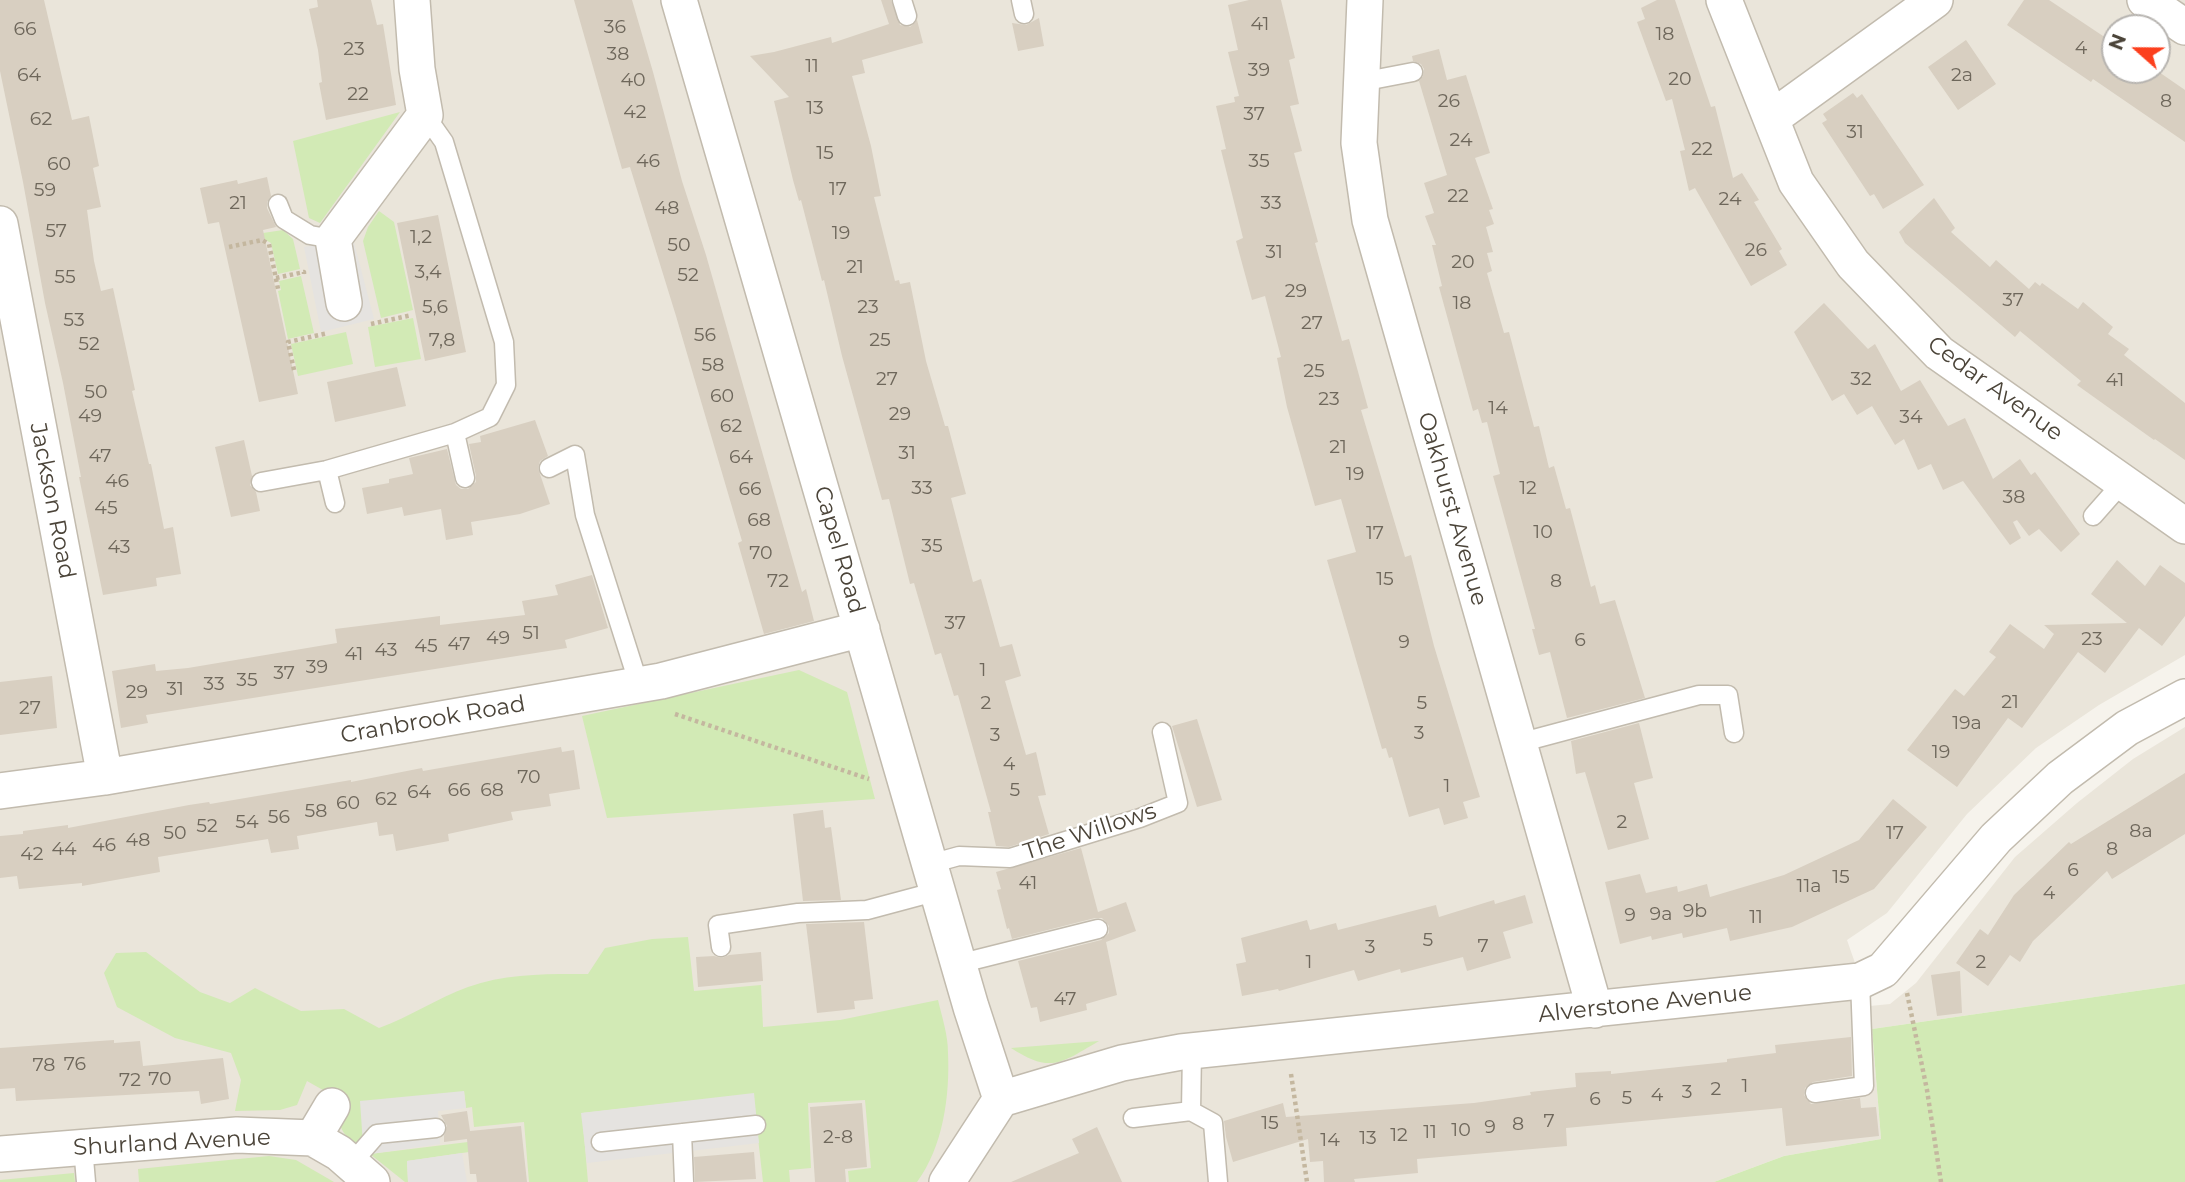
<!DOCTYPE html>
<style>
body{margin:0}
#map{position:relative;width:2185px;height:1182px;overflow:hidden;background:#f6f3ec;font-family:Montserrat,sans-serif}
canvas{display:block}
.north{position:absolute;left:2101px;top:14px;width:70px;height:70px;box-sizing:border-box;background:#fff;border:2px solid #b7b4b0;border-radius:50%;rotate:291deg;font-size:19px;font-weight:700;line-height:28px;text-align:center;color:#4b4439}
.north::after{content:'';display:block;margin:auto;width:24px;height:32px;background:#fc3f1d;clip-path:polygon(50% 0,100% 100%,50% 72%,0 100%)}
</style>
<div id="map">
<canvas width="2185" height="1182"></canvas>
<div class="north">N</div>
</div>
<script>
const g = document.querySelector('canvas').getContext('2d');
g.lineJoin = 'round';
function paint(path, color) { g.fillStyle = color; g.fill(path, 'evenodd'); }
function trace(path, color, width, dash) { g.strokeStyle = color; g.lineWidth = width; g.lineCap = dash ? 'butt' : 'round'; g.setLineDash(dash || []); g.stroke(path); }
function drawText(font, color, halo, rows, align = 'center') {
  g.font = font + ' Montserrat,sans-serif'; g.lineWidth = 5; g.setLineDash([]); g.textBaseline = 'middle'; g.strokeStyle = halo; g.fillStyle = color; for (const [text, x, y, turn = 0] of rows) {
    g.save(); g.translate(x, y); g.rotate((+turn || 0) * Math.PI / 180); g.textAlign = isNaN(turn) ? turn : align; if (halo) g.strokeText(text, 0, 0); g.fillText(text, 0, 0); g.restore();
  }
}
const residential = new Path2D(`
 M 0,0 L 2185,0 L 2185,655 L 2099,705 L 2036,748 L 1967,814 L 1887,913 L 1847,940 L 1870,1006 L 1890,1004 L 1916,983 L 2015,857 L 2077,803 L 2133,759 L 2185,727 L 2185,984 L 1872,1029 L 1881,1139 L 1784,1156 L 1714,1182 L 0,1182 ZM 2115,28 L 2157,28 L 2157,70 L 2115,70 Z`);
const green = new Path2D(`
 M 400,112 L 320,223 L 309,218 L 293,141 Z
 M 379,211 L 394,222 L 413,310 L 381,318 L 363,241 L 368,227 Z
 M 283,230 L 293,239 L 300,269 L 278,274 L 271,243 L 264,239 L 263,233 Z
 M 301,276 L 314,333 L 288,339 L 278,291 L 281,290 L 279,281 Z
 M 413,318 L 421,359 L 375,367 L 368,327 Z
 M 346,332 L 353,364 L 298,376 L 291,344 Z
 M 799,670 L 847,692 L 875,799 L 607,818 L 582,716 Z
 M 688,937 L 694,991 L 761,985 L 763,1027 L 840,1020 L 938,1000 C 942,1017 948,1035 948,1053 C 950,1096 943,1147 917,1182 L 849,1182 L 848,1171 L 871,1168 L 865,1100 L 808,1103 L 811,1168 L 789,1170 L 790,1182 L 763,1182 L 753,1094 L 582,1113 L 588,1182 L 529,1182 L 524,1122 L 474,1127 L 472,1107 L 466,1108 L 464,1091 L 363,1145 C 337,1137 339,1121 337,1098 L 307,1081 L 297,1105 L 280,1110 L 235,1111 L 241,1080 L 231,1053 L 175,1038 L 117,1007 L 104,973 L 116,953 L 146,952 L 200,992 L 230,1003 L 255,988 L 301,1011 L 344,1009 L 379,1028 C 410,1017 437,998 468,987 C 507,973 548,974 588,974 L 605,948 L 652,939 Z
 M 2185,984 L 2185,1182 L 1714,1182 L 1784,1156 L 1881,1139 L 1872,1029 Z
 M 1099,1041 C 1061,1063 1051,1074 1011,1048 Z
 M 468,1142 L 469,1152 L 407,1161 L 408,1182 L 405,1182 L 370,1154 Z
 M 269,1156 L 296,1160 L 334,1182 L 139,1182 L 138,1169 Z
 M 74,1173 L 75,1182 L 0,1182 L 0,1180 Z`);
const parking = new Path2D(`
 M 353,239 L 374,319 L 321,332 L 304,247 Z
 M 464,1091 L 466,1108 L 438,1111 L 440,1144 L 370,1154 L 363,1145 L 360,1101 Z
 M 754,1093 L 759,1143 L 587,1163 L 581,1113 Z
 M 462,1153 L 467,1182 L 408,1182 L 407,1161 Z`);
const building = new Path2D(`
 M 0,0 L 44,0 L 72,120 L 89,116 L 99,166 L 93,168 L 101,207 L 87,210 L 94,261 L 101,291 L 113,288 L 135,390 L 132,391 L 149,464 L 151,464 L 164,529 L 173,527 L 181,574 L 156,578 L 157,586 L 103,595 L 79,477 L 81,477 L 63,383 L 45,303 L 23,182 L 0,71 Z
 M 317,0 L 371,0 L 377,25 L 383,24 L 396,105 L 326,120 L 319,83 L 322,82 L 318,50 L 309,9 L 318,7 Z
 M 574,0 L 632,0 L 653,72 L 682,181 L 706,255 L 802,592 L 806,589 L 814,621 L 764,634 L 738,543 L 742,541 L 676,316 L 630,167 L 622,169 Z
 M 881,0 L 891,0 L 900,25 L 910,27 L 917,20 L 923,43 L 862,60 L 865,73 L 852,76 L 871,146 L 881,196 L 874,197 L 895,281 L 899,280 L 900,284 L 910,282 L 926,361 L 945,426 L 948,426 L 966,494 L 951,498 L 973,582 L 981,579 L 1000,647 L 1012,644 L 1021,676 L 1005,681 L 1026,755 L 1036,752 L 1046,795 L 1038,796 L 1049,834 L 1009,847 L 996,846 L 988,812 L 991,812 L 958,695 L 954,696 L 941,653 L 935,655 L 914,583 L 910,584 L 889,499 L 882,500 L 842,356 L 824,280 L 822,281 L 801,200 L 799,201 L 793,180 L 774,101 L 789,97 L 750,56 L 774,52 L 831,37 L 832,43 L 889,24 Z
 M 1249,0 L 1281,0 L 1295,58 L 1289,60 L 1299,104 L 1290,106 L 1302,151 L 1294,153 L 1318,242 L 1315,243 L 1342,341 L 1349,339 L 1368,408 L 1361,410 L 1405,557 L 1411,555 L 1434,646 L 1480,797 L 1463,802 L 1468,818 L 1444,825 L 1439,808 L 1409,817 L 1392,757 L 1389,758 L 1386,748 L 1382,749 L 1327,560 L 1356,552 L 1341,499 L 1315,506 L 1287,407 L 1277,358 L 1281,357 L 1265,296 L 1252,300 L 1236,241 L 1243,238 L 1221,150 L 1226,149 L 1216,106 L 1235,102 L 1234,97 L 1239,96 L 1228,52 L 1238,50 L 1228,5 Z
 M 1657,0 L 1675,0 L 1711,107 L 1715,106 L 1733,178 L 1742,173 L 1759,200 L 1754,202 L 1782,249 L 1779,251 L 1787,265 L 1751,286 L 1695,188 L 1689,191 L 1680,151 L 1685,150 L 1672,99 L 1666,101 L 1637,22 L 1645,19 L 1641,8 Z
 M 2024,0 L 2049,0 L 2115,44 L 2115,70 L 2156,70 L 2185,90 L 2185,142 L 2093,79 L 2091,82 L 2007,25 Z
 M 1039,18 L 1044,46 L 1018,51 L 1012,23 L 1026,25 Z
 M 1966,40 L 1996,84 L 1958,110 L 1928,67 Z
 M 1439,49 L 1447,80 L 1466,75 L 1490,153 L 1475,158 L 1493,209 L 1489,210 L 1494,224 L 1486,227 L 1493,252 L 1487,253 L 1492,271 L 1487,273 L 1504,333 L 1509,332 L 1534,427 L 1539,426 L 1549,468 L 1554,466 L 1566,509 L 1570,508 L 1591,587 L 1595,585 L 1600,604 L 1615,600 L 1645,698 L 1567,718 L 1550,652 L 1539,655 L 1532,629 L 1535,629 L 1493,476 L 1500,474 L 1487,422 L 1482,423 L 1478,409 L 1473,411 L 1439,287 L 1442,286 L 1432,245 L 1436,245 L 1425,216 L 1434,213 L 1424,183 L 1447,175 L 1419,81 L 1423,76 L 1424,69 L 1421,64 L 1413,61 L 1412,56 Z
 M 1853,93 L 1857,98 L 1862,94 L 1924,185 L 1883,209 L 1874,194 L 1870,196 L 1822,123 L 1827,120 L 1823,114 Z
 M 267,177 L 271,196 L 267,202 L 267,208 L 276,227 L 263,230 L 298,394 L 259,402 L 219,222 L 208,224 L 200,188 L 237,180 L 238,184 Z
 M 1934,198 L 1955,228 L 1951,232 L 1990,267 L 1996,260 L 2029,289 L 2035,282 L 2040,286 L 2042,283 L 2078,309 L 2083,302 L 2113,327 L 2108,334 L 2129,349 L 2124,355 L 2185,403 L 2185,460 L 2155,439 L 2154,440 L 2077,385 L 2081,381 L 2020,331 L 2015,337 L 1905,243 L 1899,232 Z
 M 438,215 L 466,352 L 425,361 L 397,223 Z
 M 1824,303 L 1868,349 L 1875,344 L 1901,391 L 1920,380 L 1948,426 L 1965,418 L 1993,479 L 2020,459 L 2031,475 L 2035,472 L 2080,534 L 2061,552 L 2039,529 L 2029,536 L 2017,520 L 2013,522 L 2021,538 L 2010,545 L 1963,481 L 1943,490 L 1931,464 L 1918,470 L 1904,439 L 1895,445 L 1872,406 L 1857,415 L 1844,394 L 1832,401 L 1794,332 Z
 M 397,367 L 406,406 L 335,422 L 327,382 Z
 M 535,420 L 548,456 L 540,461 L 538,468 L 550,504 L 520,514 L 471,522 L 473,535 L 446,540 L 441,509 L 404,516 L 402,507 L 367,514 L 362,488 L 389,483 L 389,479 L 413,474 L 409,458 L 447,449 L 456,485 L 461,489 L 468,489 L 476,482 L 476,476 L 469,444 L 481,442 L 480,436 Z
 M 244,440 L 252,476 L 250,485 L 256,492 L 260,511 L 231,517 L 215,447 Z
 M 2117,560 L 2145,586 L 2160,565 L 2185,583 L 2185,616 L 2162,646 L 2139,628 L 2105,673 L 2078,652 L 2022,728 L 2008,718 L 1957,787 L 1907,750 L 1955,689 L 1964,696 L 1996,657 L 1989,652 L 2010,624 L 2044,649 L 2054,634 L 2044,625 L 2127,623 L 2091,594 Z
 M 592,575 L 608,628 L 565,640 L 567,648 L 146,715 L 148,723 L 121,728 L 112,671 L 155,664 L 156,671 L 188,668 L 337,643 L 335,629 L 440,616 L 440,625 L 525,615 L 522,601 L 558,595 L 555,585 Z
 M 52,676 L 57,728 L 0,735 L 0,682 Z
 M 1197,719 L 1222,800 L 1197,807 L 1172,726 Z
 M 1639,723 L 1653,778 L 1634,783 L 1649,839 L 1608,850 L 1585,772 L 1576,774 L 1571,741 Z
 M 561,747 L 562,752 L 574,750 L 580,789 L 549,794 L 551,806 L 511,812 L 513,820 L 448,834 L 449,841 L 396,851 L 393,834 L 379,836 L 377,822 L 297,836 L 299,849 L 271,853 L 268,839 L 158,857 L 160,872 L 82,886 L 82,883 L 19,889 L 17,876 L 0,878 L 0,836 L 23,834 L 23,831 L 68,825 L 68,828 L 189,805 L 209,802 L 210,804 L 351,780 L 351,782 L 422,768 L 423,771 Z
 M 2185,773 L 2185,834 L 2112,879 L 2107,871 L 2033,941 L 2020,962 L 2010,955 L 1988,986 L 1956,963 L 1980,929 L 1988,935 L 2014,895 L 2069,842 L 2071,844 Z
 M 1893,799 L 1927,827 L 1874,889 L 1792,927 L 1730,941 L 1727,928 L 1683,938 L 1682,933 L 1652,940 L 1651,936 L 1620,944 L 1605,882 L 1640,874 L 1646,893 L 1677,886 L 1678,892 L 1707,884 L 1710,897 L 1784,875 L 1859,840 Z
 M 823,810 L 825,828 L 831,827 L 841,900 L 803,901 L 793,814 Z
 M 1081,848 L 1098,912 L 1126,902 L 1136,931 L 1106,942 L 1117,995 L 1086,1004 L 1087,1010 L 1040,1022 L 1037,1007 L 1031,1008 L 1018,961 L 1101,940 L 1109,933 L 1109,926 L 1102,918 L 1095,918 L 1012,939 L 1009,928 L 1007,929 L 997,890 L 1001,889 L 996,872 Z
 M 1525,895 L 1533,923 L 1503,932 L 1511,958 L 1467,971 L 1463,957 L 1401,973 L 1400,969 L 1358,981 L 1354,970 L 1279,991 L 1278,989 L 1242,996 L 1236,964 L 1246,962 L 1241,938 L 1307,920 L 1310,930 L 1336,923 L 1338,930 L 1436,905 L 1439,917 L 1494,900 L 1495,904 Z
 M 864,922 L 873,999 L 854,1001 L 855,1009 L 817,1013 L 806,924 Z
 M 761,952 L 763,981 L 698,987 L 696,957 L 714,956 L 722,958 L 729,955 Z
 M 1960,971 L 1962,1013 L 1937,1016 L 1931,975 Z
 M 1851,1037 L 1852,1076 L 1813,1082 L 1805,1088 L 1804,1095 L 1811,1104 L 1860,1098 L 1861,1108 L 1876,1107 L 1879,1136 L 1786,1146 L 1782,1108 L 1566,1128 L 1567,1146 L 1417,1159 L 1418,1173 L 1354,1179 L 1355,1182 L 1324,1182 L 1323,1161 L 1310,1162 L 1308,1139 L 1233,1162 L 1226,1137 L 1224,1121 L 1283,1103 L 1286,1117 L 1474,1103 L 1531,1095 L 1530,1092 L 1576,1087 L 1575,1073 L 1611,1071 L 1611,1074 L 1727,1062 L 1727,1059 L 1776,1053 L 1775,1045 Z
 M 114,1040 L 114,1043 L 140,1041 L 143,1066 L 223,1058 L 229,1099 L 201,1104 L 199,1091 L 16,1101 L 15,1088 L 0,1089 L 0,1048 Z
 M 862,1103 L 867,1167 L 845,1169 L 846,1182 L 815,1182 L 810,1107 Z
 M 467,1111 L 470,1131 L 521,1126 L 527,1182 L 477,1182 L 476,1174 L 470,1174 L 467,1139 L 444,1142 L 444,1136 L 447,1126 L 441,1115 Z
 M 1097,1127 L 1122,1182 L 1011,1182 L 1079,1153 L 1072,1139 Z
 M 754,1152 L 756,1179 L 695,1182 L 694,1157 Z`);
const path = new Path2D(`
 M 229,247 L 262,240 L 269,244 L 278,289
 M 276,278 L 304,272 L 304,274
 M 371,324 L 412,315
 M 294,370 L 288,342 L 328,333
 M 675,714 L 869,779
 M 1907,993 L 1927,1090 L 1941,1182
 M 1291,1074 L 1307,1182`);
const service = new Path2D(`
 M 902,0 L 907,16
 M 1021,0 L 1024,14
 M 1361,82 L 1413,72
 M 278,204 L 284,219 L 310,235 L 333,239
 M 455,433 L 465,478
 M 549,468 L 575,455 L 585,515 L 639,685
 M 261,482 L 327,470
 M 335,503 L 327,470 L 455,433 L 490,417 L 506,385 L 504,342 L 444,142 L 425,115
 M 2093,516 L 2123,482
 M 1519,743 L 1699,695 L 1728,695 L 1734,733
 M 930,864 L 959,856 L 1010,858 L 1140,818 L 1178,803 L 1162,732
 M 721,947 L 718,925 L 798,913 L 867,910 L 938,891
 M 958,964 L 1098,929
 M 1192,1051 L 1191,1111 L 1213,1123 L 1218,1182
 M 1815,1093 L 1864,1086 L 1860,981
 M 1133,1118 L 1191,1111
 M 682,1133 L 684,1182
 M 601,1142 L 756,1125
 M 83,1147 L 86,1182
 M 351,1164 L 377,1134 L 436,1128`);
const minor = new Path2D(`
 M 679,0 L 971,1007 L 1001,1099
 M 1365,0 L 1359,143 L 1370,220 L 1595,1010
 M 1724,0 L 1796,182 L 1853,264 L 1939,353 L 2185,526
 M 2145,0 L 2185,27
 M 1772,118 L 1935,0
 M 0,224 L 105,777
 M 344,303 L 333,239 L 425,115 L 417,69 L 412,0
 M 0,791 L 105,777 L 661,681 L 862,629
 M 1001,1099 L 1122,1063 L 1181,1052 L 1860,981 L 1883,970 L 1996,838 L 2060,778 L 2127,728 L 2185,697
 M 313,1138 L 332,1106
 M 0,1154 L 237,1135 L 313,1138 L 339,1153 L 372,1182
 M 947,1182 L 1001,1099`);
const numberNames = [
 ["41",1260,24],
 ["36",615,27],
 ["66",25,29],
 ["18",1665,34],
 ["4",2081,48],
 ["23",354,49],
 ["38",618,54],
 ["11",812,66],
 ["39",1259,70],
 ["64",29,75],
 ["2a",1962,75],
 ["20",1680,79],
 ["40",633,80],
 ["22",358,94],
 ["26",1449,101],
 ["8",2166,101],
 ["13",815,108],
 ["42",635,112],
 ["37",1254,114],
 ["62",41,119],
 ["31",1855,132],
 ["24",1461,140],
 ["22",1702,149],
 ["15",825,153],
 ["46",648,161],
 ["35",1259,161],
 ["60",59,164],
 ["17",838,189],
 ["59",45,190],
 ["22",1458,196],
 ["24",1730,199],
 ["21",238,203],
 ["33",1271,203],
 ["48",667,208],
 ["57",56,231],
 ["19",841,233],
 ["1,2",421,237],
 ["50",679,245],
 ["26",1756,250],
 ["31",1274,252],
 ["20",1463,262],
 ["21",855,267],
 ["3,4",428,272],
 ["52",688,275],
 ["55",65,277],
 ["29",1296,291],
 ["37",2013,300],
 ["18",1462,303],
 ["5,6",435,307],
 ["23",868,307],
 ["53",74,320],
 ["27",1312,323],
 ["56",705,335],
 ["7,8",442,340],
 ["25",880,340],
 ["52",89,344],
 ["58",713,365],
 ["25",1314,371],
 ["27",887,379],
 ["32",1861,379],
 ["41",2115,380],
 ["50",96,392],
 ["60",722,396],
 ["23",1329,399],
 ["14",1498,408],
 ["29",900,414],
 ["49",90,416],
 ["34",1911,417],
 ["62",731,426],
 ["21",1338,447],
 ["31",907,453],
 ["47",100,456],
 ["64",741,457],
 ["19",1355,474],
 ["46",117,481],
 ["33",922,488],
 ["12",1528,488],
 ["66",750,489],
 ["38",2014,497],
 ["45",106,508],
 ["68",759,520],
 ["10",1543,532],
 ["17",1375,533],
 ["35",932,546],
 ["43",119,547],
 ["70",761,553],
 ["15",1385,579],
 ["72",778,581],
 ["8",1556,581],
 ["37",955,623],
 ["51",531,633],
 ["49",498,638],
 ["23",2092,639],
 ["6",1580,640],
 ["9",1404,642],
 ["47",459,644],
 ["45",426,646],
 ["43",386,650],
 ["41",354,654],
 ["39",317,667],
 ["1",983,670],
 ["37",284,673],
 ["35",247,680],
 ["33",214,684],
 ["31",175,689],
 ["29",137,692],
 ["21",2010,702],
 ["2",986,703],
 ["5",1422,703],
 ["27",30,708],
 ["19a",1967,723],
 ["3",1419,733],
 ["3",995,735],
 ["19",1941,752],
 ["4",1009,764],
 ["70",529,777],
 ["1",1447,786],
 ["66",459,790],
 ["68",492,790],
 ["5",1015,790],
 ["64",419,792],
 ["62",386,799],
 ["60",348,803],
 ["58",316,811],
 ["56",279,817],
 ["54",247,822],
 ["2",1622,822],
 ["52",207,826],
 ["8a",2141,831],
 ["50",175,833],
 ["17",1895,833],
 ["48",138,840],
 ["46",104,845],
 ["44",64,849],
 ["8",2112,849],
 ["42",32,854],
 ["6",2073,870],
 ["15",1841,877],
 ["41",1028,883],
 ["11a",1809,886],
 ["4",2049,893],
 ["9b",1695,911],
 ["9a",1661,914],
 ["9",1630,915],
 ["11",1756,917],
 ["5",1428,940],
 ["7",1483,946],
 ["3",1370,947],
 ["1",1309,962],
 ["2",1981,962],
 ["47",1065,999],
 ["76",75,1064],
 ["78",44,1065],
 ["70",160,1079],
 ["72",130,1080],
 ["1",1745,1086],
 ["2",1716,1089],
 ["3",1687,1092],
 ["4",1657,1095],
 ["5",1627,1098],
 ["6",1595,1099],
 ["7",1549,1121],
 ["15",1270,1123],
 ["8",1518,1124],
 ["9",1490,1127],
 ["10",1461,1130],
 ["11",1430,1132],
 ["12",1399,1135],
 ["2-8",838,1137],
 ["13",1368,1138],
 ["14",1330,1140]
];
const streetNames = [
 ["Cedar Avenue",1995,389,36],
 ["Jackson Road",52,501,79],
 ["Oakhurst Avenue",1452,509,74],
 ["Capel Road",839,550,74],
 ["Cranbrook Road",433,720,-10],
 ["The Willows",1090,832,-18],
 ["Alverstone Avenue",1645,1004,-6],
 ["Shurland Avenue",172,1143,-3]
];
paint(residential, '#eae5da');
paint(green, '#d2eab5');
paint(parking, '#e5e3e0');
paint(building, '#d8cfc1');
trace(service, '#c2bbae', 21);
trace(minor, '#c2bbae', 38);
trace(path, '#c4b79f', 4.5, [3.5, 3.5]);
trace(service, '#fff', 18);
trace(minor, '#fff', 35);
drawText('19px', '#6e675b', null, numberNames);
drawText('23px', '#4b4439', '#fff', streetNames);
</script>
